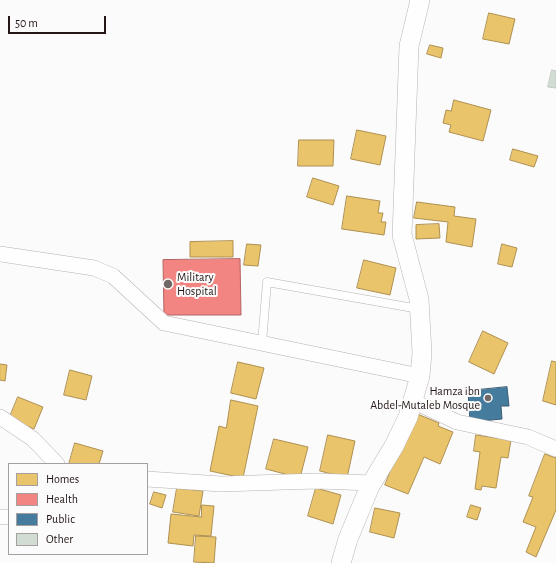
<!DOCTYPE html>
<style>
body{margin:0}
#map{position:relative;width:556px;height:563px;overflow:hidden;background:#fbfbfb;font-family:"Alegreya Sans",sans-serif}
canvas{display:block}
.legend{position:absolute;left:8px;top:463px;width:140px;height:92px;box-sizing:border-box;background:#fbfbfb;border:1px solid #a59f9f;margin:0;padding:5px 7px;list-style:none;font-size:12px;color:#241616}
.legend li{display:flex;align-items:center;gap:8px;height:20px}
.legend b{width:20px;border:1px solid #a59f9f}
.scale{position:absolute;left:8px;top:16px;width:98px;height:18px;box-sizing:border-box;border:2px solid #241616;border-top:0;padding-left:5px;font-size:12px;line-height:14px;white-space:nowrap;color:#241616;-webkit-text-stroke:3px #fbfbfb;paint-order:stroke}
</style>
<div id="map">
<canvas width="556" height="563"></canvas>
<ul class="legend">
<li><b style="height:11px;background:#e9c46a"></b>Homes</li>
<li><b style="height:11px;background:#f28482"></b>Health</li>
<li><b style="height:11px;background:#457b9d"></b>Public</li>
<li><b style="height:11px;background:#d1dcd2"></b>Other</li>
</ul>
<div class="scale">50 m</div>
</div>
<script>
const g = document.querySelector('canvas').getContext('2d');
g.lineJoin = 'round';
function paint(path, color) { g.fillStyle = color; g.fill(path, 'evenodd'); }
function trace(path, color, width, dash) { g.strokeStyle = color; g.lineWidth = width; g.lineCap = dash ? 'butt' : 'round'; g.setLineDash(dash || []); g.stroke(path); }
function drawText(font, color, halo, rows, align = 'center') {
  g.font = font + ' "Alegreya Sans",sans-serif'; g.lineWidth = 4; g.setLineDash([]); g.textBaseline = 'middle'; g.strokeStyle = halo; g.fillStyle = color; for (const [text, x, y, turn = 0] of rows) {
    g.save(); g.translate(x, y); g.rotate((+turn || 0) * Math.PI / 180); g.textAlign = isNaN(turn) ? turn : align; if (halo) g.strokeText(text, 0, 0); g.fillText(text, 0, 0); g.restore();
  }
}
const homes = new Path2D(`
 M 489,13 L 515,19 L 509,44 L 483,39 Z
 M 430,45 L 443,48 L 441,58 L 427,54 Z
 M 454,100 L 491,110 L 483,141 L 449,132 L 451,125 L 443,123 L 446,110 L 451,111 Z
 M 357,130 L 386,136 L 380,165 L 351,159 Z
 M 299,140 L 334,140 L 333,166 L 298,166 Z
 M 513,149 L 538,156 L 534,167 L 510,160 Z
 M 313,178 L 339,186 L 333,205 L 307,197 Z
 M 347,196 L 380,201 L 378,213 L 383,213 L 381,222 L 386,222 L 384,235 L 342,229 Z
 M 417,202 L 455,207 L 454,216 L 476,219 L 472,247 L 446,242 L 448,222 L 414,218 Z
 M 439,224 L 440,238 L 416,239 L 416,225 Z
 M 233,241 L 233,257 L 190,257 L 190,242 Z
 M 247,244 L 261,245 L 258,266 L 244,265 Z
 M 502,244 L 517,248 L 512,267 L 498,264 Z
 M 364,260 L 396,268 L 390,295 L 357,288 Z
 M 483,331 L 508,343 L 494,374 L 469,362 Z
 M 552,361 L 556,362 L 556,405 L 543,401 Z
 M 238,362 L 264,368 L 256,399 L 231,393 Z
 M 0,364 L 7,365 L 5,381 L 0,380 Z
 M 70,370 L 92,376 L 86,400 L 64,395 Z
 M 18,397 L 43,407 L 34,429 L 9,419 Z
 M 231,400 L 258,406 L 243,478 L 210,471 L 219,426 L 226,428 Z
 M 415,413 L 439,423 L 438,426 L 453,432 L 440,464 L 424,457 L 408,494 L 385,485 Z
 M 328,435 L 355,441 L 347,478 L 320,471 Z
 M 476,435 L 511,440 L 508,458 L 501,457 L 496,488 L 482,486 L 481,490 L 475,489 L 480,452 L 474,451 Z
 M 274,439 L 308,447 L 300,478 L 266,469 Z
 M 75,443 L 103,451 L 99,464 L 69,464 Z
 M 545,454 L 556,458 L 556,510 L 536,557 L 526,552 L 536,527 L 523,522 L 533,497 L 529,496 Z
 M 177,488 L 203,491 L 199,516 L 173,512 Z
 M 316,488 L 341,495 L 333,524 L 308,516 Z
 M 154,492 L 166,495 L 162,508 L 150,504 Z
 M 202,505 L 214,506 L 211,536 L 194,535 L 193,546 L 168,543 L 171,514 L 201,517 Z
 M 471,505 L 481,508 L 477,520 L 467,517 Z
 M 375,508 L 400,513 L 394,538 L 370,532 Z
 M 196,536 L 216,537 L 214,563 L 194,562 Z`);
const health = new Path2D(`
 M 240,259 L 241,315 L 164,315 L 163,260 Z`);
const public = new Path2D(`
 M 507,387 L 509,406 L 501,406 L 502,419 L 470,422 L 468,391 Z`);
const building = new Path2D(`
 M 552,70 L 556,71 L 556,88 L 548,87 Z`);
const service = new Path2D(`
 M 262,343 L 267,282 L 419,309`);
const minor = new Path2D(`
 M 0,254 L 94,268 L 113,276 L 164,323 L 420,376
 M 413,401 L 457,422 L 528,437 L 556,449
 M 0,417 L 33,439 L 57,464
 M 147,479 L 221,484 L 317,481 L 372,483
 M 0,517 L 9,517`);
const tertiary = new Path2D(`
 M 341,563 L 348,539 L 370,486 L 394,446 L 408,417 L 420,376 L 422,353 L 419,299 L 402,235 L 409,46 L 420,0`);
const markers = [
 [168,284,5,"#6f6666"],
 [488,398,4,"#6f6666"]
];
const poiNames = [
 ["Military",177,277],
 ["Hospital",177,291],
 ["Hamza ibn",480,391,"right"],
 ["Abdel-Mutaleb Mosque",480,405,"right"]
];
paint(homes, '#e9c46a');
trace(homes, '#ae9051', 1);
paint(health, '#f28482');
trace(health, '#b46362', 1);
paint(public, '#457b9d');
trace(public, '#3b5d74', 1);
paint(building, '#d1dcd2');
trace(building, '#c5cac5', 1);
trace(service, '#b8b1b1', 9);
trace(minor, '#b8b1b1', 16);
trace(tertiary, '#b8b1b1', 20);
trace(service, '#fefefe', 8);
trace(minor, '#fefefe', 15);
trace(tertiary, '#fefefe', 19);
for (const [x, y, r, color] of markers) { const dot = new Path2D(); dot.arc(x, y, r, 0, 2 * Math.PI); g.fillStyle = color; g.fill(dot); trace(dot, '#fbfbfb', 1.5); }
drawText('12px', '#241616', '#fbfbfb', poiNames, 'left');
</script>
